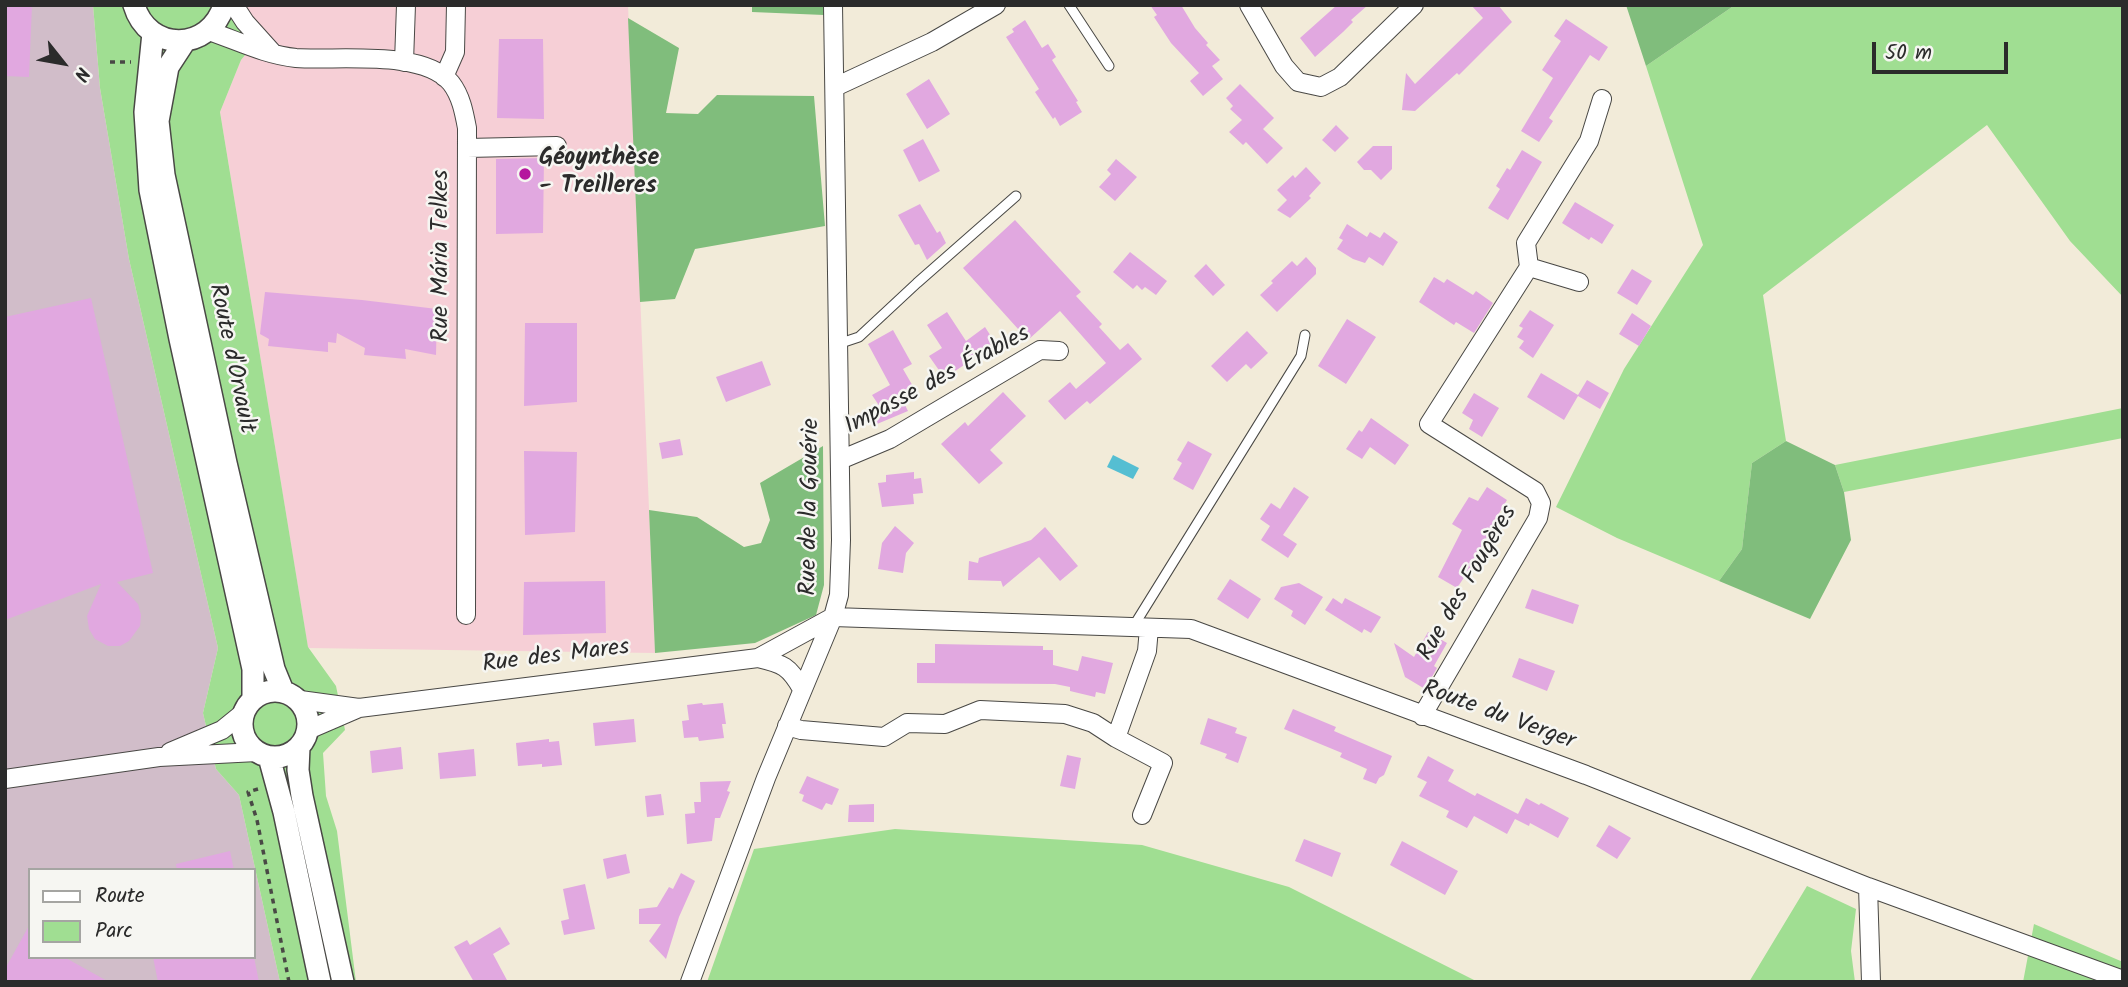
<!DOCTYPE html>
<meta charset="utf-8">
<style>
body{margin:0}
#map{position:relative;width:2128px;height:987px;overflow:hidden;background:#f2ebd9;font-family:Kalam,sans-serif}
canvas{display:block}
.frame{position:absolute;inset:0;border:7px solid #2b2b2b;pointer-events:none}
.legend{position:absolute;left:28px;top:868px;width:228px;height:91px;box-sizing:border-box;background:#f6f6f2;border:2px solid #a5a5a2;margin:0;padding:9px 12px;list-style:none;font-size:21px;color:#2b2b2b}
.legend li{display:flex;align-items:center;gap:14px;height:35px}
.legend b{width:35px;border:2px solid #a5a5a2}
.north{position:absolute;left:28px;top:28px;width:70px;height:70px;-webkit-text-stroke:5px #f6f6f2;paint-order:stroke;rotate:121deg;font-size:19px;font-weight:700;line-height:28px;text-align:center;color:#2b2b2b}
.north::after{content:'';display:block;margin:auto;width:24px;height:32px;background:#2b2b2b;clip-path:polygon(50% 0,100% 100%,50% 72%,0 100%)}
.scale{position:absolute;left:1872px;top:42px;width:136px;height:32px;box-sizing:border-box;border:4px solid #2b2b2b;border-top:0;padding-left:9px;font-size:21px;line-height:24px;white-space:nowrap;color:#2b2b2b;-webkit-text-stroke:5px #f6f6f2;paint-order:stroke}
</style>
<div id="map">
<canvas width="2128" height="987"></canvas>
<div class="frame"></div>
<ul class="legend">
<li><b style="height:9px;background:#fff"></b>Route</li>
<li><b style="height:19px;background:#a0de92"></b>Parc</li>
</ul>
<div class="north">N</div>
<div class="scale">50 m</div>
</div>
<script>
const g = document.querySelector('canvas').getContext('2d');
g.lineJoin = 'round';
function paint(path, color) { g.fillStyle = color; g.fill(path, 'evenodd'); }
function trace(path, color, width, dash) { g.strokeStyle = color; g.lineWidth = width; g.lineCap = dash ? 'butt' : 'round'; g.setLineDash(dash || []); g.stroke(path); }
function drawText(font, color, halo, rows, align = 'center') {
  g.font = font + ' Kalam,sans-serif'; g.lineWidth = 5; g.setLineDash([]); g.textBaseline = 'middle'; g.strokeStyle = halo; g.fillStyle = color; for (const [text, x, y, turn = 0] of rows) {
    g.save(); g.translate(x, y); g.rotate((+turn || 0) * Math.PI / 180); g.textAlign = isNaN(turn) ? turn : align; if (halo) g.strokeText(text, 0, 0); g.fillText(text, 0, 0); g.restore();
  }
}
const built = new Path2D(`
 M 238,5 L 628,5 L 655,653 L 308,648 L 220,112 L 241,60 L 264,33 Z`);
const industrial = new Path2D(`
 M 5,5 L 93,5 L 100,88 L 129,259 L 218,648 L 203,713 L 216,769 L 239,795 L 280,982 L 5,982 ZM 30,870 L 254,870 L 254,957 L 30,957 Z`);
const green = new Path2D(`
 M 93,5 L 238,5 L 264,32 L 241,60 L 220,112 L 308,647 L 336,686 L 345,730 L 323,753 L 326,796 L 337,831 L 356,982 L 280,982 L 239,795 L 216,769 L 203,713 L 218,648 L 129,259 L 100,88 Z
 M 1735,5 L 2123,5 L 2123,297 L 2070,241 L 1987,125 L 1763,295 L 1786,441 L 1752,463 L 1742,549 L 1719,581 L 1617,538 L 1556,507 L 1624,369 L 1703,245 L 1646,66 Z
 M 2123,408 L 2123,438 L 1844,492 L 1835,465 Z
 M 895,829 L 1142,845 L 1289,887 L 1478,982 L 707,982 L 754,849 Z
 M 1807,886 L 1856,909 L 1851,951 L 1855,982 L 1749,982 Z
 M 2034,924 L 2123,962 L 2123,982 L 2023,982 Z`);
const forest = new Path2D(`
 M 752,5 L 824,5 L 824,15 L 752,12 Z
 M 1626,5 L 1735,5 L 1646,66 Z
 M 628,18 L 679,48 L 666,113 L 698,114 L 717,95 L 814,96 L 825,226 L 695,249 L 675,299 L 640,302 Z
 M 1786,441 L 1835,465 L 1844,492 L 1851,540 L 1810,619 L 1719,581 L 1742,549 L 1752,463 Z
 M 823,446 L 824,585 L 816,615 L 755,643 L 655,653 L 649,510 L 697,517 L 744,547 L 761,543 L 770,520 L 760,483 Z`);
const water = new Path2D(`
 M 1113,455 L 1139,468 L 1133,479 L 1107,467 Z`);
const building = new Path2D(`
 M 5,5 L 32,5 L 29,77 L 5,76 Z
 M 1150,5 L 1181,5 L 1195,28 L 1208,43 L 1206,45 L 1220,60 L 1212,66 L 1223,79 L 1203,96 L 1190,81 L 1199,73 L 1171,43 L 1154,17 L 1157,15 Z
 M 1337,5 L 1368,5 L 1351,20 L 1353,22 L 1343,32 L 1315,57 L 1300,38 Z
 M 1471,5 L 1498,5 L 1512,22 L 1459,75 L 1457,73 L 1415,111 L 1402,110 L 1406,73 L 1415,84 L 1483,18 Z
 M 1566,19 L 1608,47 L 1599,61 L 1590,55 L 1549,118 L 1553,121 L 1539,142 L 1521,131 L 1553,78 L 1542,70 L 1561,41 L 1554,36 Z
 M 1025,20 L 1042,48 L 1048,44 L 1056,57 L 1052,60 L 1078,101 L 1076,102 L 1082,112 L 1060,126 L 1055,117 L 1053,119 L 1035,92 L 1039,89 L 1006,37 L 1014,32 L 1012,29 Z
 M 499,39 L 543,39 L 544,119 L 497,118 Z
 M 929,79 L 950,114 L 927,129 L 906,94 Z
 M 1240,84 L 1274,118 L 1263,129 L 1283,148 L 1267,164 L 1246,142 L 1243,145 L 1229,132 L 1242,120 L 1230,109 L 1233,106 L 1226,98 Z
 M 1336,125 L 1349,138 L 1335,152 L 1322,140 Z
 M 923,139 L 940,171 L 919,182 L 903,150 Z
 M 1373,146 L 1392,146 L 1392,169 L 1381,180 L 1371,170 L 1364,170 L 1357,162 Z
 M 1522,150 L 1542,162 L 1508,220 L 1488,208 L 1500,189 L 1496,186 L 1507,168 L 1510,170 Z
 M 544,158 L 543,233 L 496,234 L 496,159 Z
 M 1116,159 L 1137,177 L 1115,201 L 1099,187 L 1111,174 L 1107,170 Z
 M 1306,167 L 1321,183 L 1309,196 L 1311,198 L 1290,218 L 1277,210 L 1287,200 L 1277,190 L 1293,175 L 1295,178 Z
 M 1575,202 L 1614,225 L 1602,244 L 1591,237 L 1589,240 L 1562,223 Z
 M 920,204 L 937,233 L 940,231 L 946,243 L 927,260 L 919,244 L 915,245 L 898,215 Z
 M 1015,220 L 1081,292 L 1076,296 L 1102,324 L 1099,327 L 1120,350 L 1128,343 L 1142,359 L 1090,404 L 1087,401 L 1065,420 L 1048,401 L 1070,382 L 1076,389 L 1106,363 L 1060,311 L 1028,340 L 963,268 Z
 M 1347,224 L 1367,237 L 1370,232 L 1380,238 L 1384,232 L 1398,242 L 1383,266 L 1369,257 L 1365,263 L 1353,259 L 1337,249 L 1343,240 L 1339,238 Z
 M 1130,252 L 1167,281 L 1156,295 L 1145,287 L 1142,290 L 1137,285 L 1133,289 L 1113,272 Z
 M 1306,257 L 1316,268 L 1316,274 L 1277,312 L 1260,295 L 1273,283 L 1271,281 L 1292,261 L 1297,266 Z
 M 1206,264 L 1225,285 L 1213,296 L 1194,276 Z
 M 1632,269 L 1652,281 L 1637,305 L 1617,293 Z
 M 1434,277 L 1444,283 L 1447,279 L 1473,295 L 1476,291 L 1493,303 L 1474,333 L 1456,322 L 1454,325 L 1419,302 Z
 M 265,292 L 362,300 L 437,309 L 436,355 L 405,349 L 406,359 L 364,355 L 365,348 L 337,333 L 336,343 L 328,342 L 328,352 L 268,346 L 269,339 L 260,334 Z
 M 91,298 L 153,573 L 117,582 L 138,604 L 141,615 L 140,626 L 129,641 L 120,646 L 108,646 L 95,639 L 89,629 L 87,616 L 101,584 L 5,620 L 5,317 Z
 M 1530,310 L 1554,325 L 1533,358 L 1519,348 L 1524,341 L 1517,337 L 1523,328 L 1519,326 Z
 M 947,312 L 966,341 L 985,327 L 996,344 L 955,371 L 954,368 L 943,376 L 929,356 L 942,348 L 927,325 Z
 M 1632,313 L 1651,326 L 1639,346 L 1619,334 Z
 M 1347,319 L 1376,337 L 1346,384 L 1318,366 Z
 M 525,323 L 577,323 L 577,402 L 524,406 Z
 M 893,330 L 912,364 L 903,369 L 918,395 L 905,405 L 908,411 L 877,424 L 869,409 L 878,404 L 872,395 L 890,385 L 868,344 Z
 M 1247,331 L 1268,353 L 1251,369 L 1246,364 L 1227,382 L 1211,366 Z
 M 762,361 L 771,385 L 726,402 L 716,377 Z
 M 1541,373 L 1578,395 L 1587,380 L 1609,393 L 1600,409 L 1578,396 L 1564,420 L 1527,397 Z
 M 1003,392 L 1026,416 L 990,450 L 1003,463 L 979,484 L 941,444 L 965,422 L 968,426 Z
 M 1474,393 L 1499,408 L 1482,437 L 1469,429 L 1473,420 L 1462,413 Z
 M 1371,418 L 1409,445 L 1395,465 L 1370,447 L 1362,459 L 1346,449 L 1359,430 L 1362,432 Z
 M 680,439 L 683,455 L 662,459 L 659,443 Z
 M 1188,441 L 1212,454 L 1193,490 L 1173,479 L 1182,463 L 1177,460 Z
 M 524,451 L 577,452 L 575,532 L 525,535 Z
 M 914,472 L 914,479 L 921,478 L 923,493 L 913,494 L 914,504 L 882,507 L 878,483 L 886,482 L 886,475 Z
 M 1294,487 L 1309,497 L 1283,535 L 1297,544 L 1288,558 L 1261,540 L 1270,526 L 1260,519 L 1271,503 L 1280,509 Z
 M 1487,487 L 1507,500 L 1493,523 L 1495,525 L 1479,550 L 1481,552 L 1457,588 L 1438,577 L 1462,530 L 1452,524 L 1469,497 L 1478,501 Z
 M 895,526 L 914,543 L 906,553 L 903,573 L 878,569 L 882,543 Z
 M 1045,527 L 1078,566 L 1060,581 L 1039,557 L 1003,587 L 1001,581 L 968,580 L 969,561 L 978,563 L 979,558 L 1031,540 Z
 M 1230,579 L 1261,599 L 1248,619 L 1217,599 Z
 M 605,581 L 606,633 L 523,635 L 524,582 Z
 M 1299,583 L 1323,597 L 1305,625 L 1291,616 L 1293,611 L 1274,599 L 1281,587 Z
 M 1532,589 L 1579,605 L 1573,624 L 1525,608 Z
 M 1333,598 L 1342,604 L 1345,598 L 1381,617 L 1371,633 L 1364,629 L 1362,633 L 1325,610 Z
 M 1428,632 L 1447,643 L 1434,666 L 1437,668 L 1425,689 L 1405,677 L 1394,643 L 1414,657 Z
 M 935,644 L 1043,646 L 1043,650 L 1053,650 L 1053,665 L 1078,671 L 1082,656 L 1113,663 L 1105,694 L 1096,692 L 1095,697 L 1070,691 L 1070,687 L 1055,684 L 917,683 L 917,663 L 935,663 Z
 M 1519,658 L 1555,671 L 1547,691 L 1512,677 Z
 M 702,703 L 703,705 L 723,703 L 726,724 L 722,724 L 724,738 L 699,741 L 698,737 L 684,738 L 682,721 L 689,720 L 687,705 Z
 M 1293,709 L 1336,727 L 1334,731 L 1392,756 L 1384,775 L 1379,778 L 1376,784 L 1363,779 L 1367,769 L 1340,757 L 1342,753 L 1284,729 Z
 M 1208,718 L 1237,728 L 1235,733 L 1247,737 L 1238,763 L 1225,758 L 1227,754 L 1200,744 Z
 M 634,719 L 636,742 L 595,746 L 593,723 Z
 M 549,739 L 549,742 L 559,741 L 562,765 L 542,767 L 542,764 L 518,766 L 516,743 Z
 M 401,747 L 403,769 L 372,773 L 370,751 Z
 M 474,749 L 476,776 L 440,779 L 438,753 Z
 M 1067,755 L 1081,758 L 1075,789 L 1060,786 Z
 M 1428,756 L 1454,770 L 1448,781 L 1475,796 L 1477,793 L 1518,814 L 1526,798 L 1539,805 L 1541,803 L 1569,818 L 1558,838 L 1530,823 L 1529,826 L 1515,819 L 1507,834 L 1474,816 L 1467,828 L 1446,817 L 1449,811 L 1419,796 L 1427,782 L 1417,777 Z
 M 807,776 L 839,789 L 832,805 L 826,803 L 822,810 L 802,801 L 804,795 L 799,793 Z
 M 731,781 L 727,791 L 730,792 L 720,818 L 715,818 L 712,841 L 687,844 L 685,814 L 695,813 L 694,802 L 701,802 L 700,782 Z
 M 661,794 L 664,815 L 647,817 L 645,796 Z
 M 874,804 L 874,822 L 848,822 L 849,805 Z
 M 1609,825 L 1631,838 L 1617,859 L 1596,846 Z
 M 1304,839 L 1341,853 L 1332,877 L 1295,861 Z
 M 1402,841 L 1458,871 L 1445,895 L 1390,865 Z
 M 230,851 L 234,870 L 177,870 L 176,864 Z
 M 626,854 L 630,873 L 607,879 L 603,859 Z
 M 681,873 L 695,881 L 679,917 L 666,959 L 649,941 L 661,924 L 639,924 L 639,909 L 657,907 L 669,887 L 673,889 Z
 M 585,884 L 595,929 L 564,935 L 561,921 L 569,919 L 563,889 Z
 M 30,924 L 30,957 L 64,957 L 109,982 L 5,982 L 5,969 Z
 M 500,927 L 510,944 L 493,954 L 508,982 L 474,982 L 454,947 L 467,940 L 470,945 Z
 M 153,957 L 254,957 L 259,982 L 158,982 Z`);
const path = new Path2D(`
 M 110,62 L 131,62
 M 258,789 L 248,792 L 257,820 L 289,982`);
const service = new Path2D(`
 M 1069,5 L 1109,66
 M 838,344 L 859,337 L 917,283 L 1016,196
 M 1133,627 L 1301,356 L 1305,335`);
const minor = new Path2D(`
 M 234,5 L 245,22 L 272,52
 M 1249,5 L 1284,66 L 1298,82 L 1321,87 L 1340,77 L 1414,5
 M 209,31 C 238,41 266,55 296,58 C 337,61 423,49 451,83 C 461,96 464,112 467,128 L 466,615
 M 404,62 L 406,5
 M 444,77 L 455,52 L 456,5
 M 835,87 L 932,42 L 996,5
 M 467,148 L 557,146
 M 1579,282 L 1529,267 L 1526,243 L 1589,141 L 1602,99
 M 840,460 L 890,439 L 1040,350 L 1059,351
 M 758,658 C 783,664 789,666 802,689
 M 300,700 L 359,708 L 758,658 L 833,617 L 1191,629 L 1586,775 L 1868,887 L 2123,980
 M 1422,716 L 1538,518 L 1541,503 L 1535,491 L 1429,424 L 1529,267
 M 787,726 L 801,730 L 884,737 L 907,723 L 945,724 L 980,710 L 1065,714 L 1093,723 L 1116,738 L 1163,763 L 1142,815
 M 308,730 L 359,708
 M 1116,738 L 1147,651 L 1149,628
 M 170,752 L 222,730 L 243,713
 M 5,779 L 159,757 L 257,752
 M 1868,887 L 1871,982
 M 690,982 L 766,778 L 833,617 L 839,595 L 841,540 L 833,5`);
const tertiary = new Path2D(`
 M 134,5 C 148,53 210,52 224,5
 M 153,33 L 145,112 L 150,190 L 180,339 L 253,669 L 253,698
 M 185,41 L 168,67 L 158,121 L 164,175 L 226,463 L 274,669 L 283,691
 M242 724a33 33 0 1 1 66 0a33 33 0 1 1-66 0Z
 M 299,747 L 298,770 L 302,796 L 343,982
 M 269,757 L 284,812 L 320,982`);
const markers = [
 [525,174,7,"#b5179e"]
];
const poiNames = [
 ["Géoynthèse",539,160],
 ["- Treilleres",539,188]
];
const streetNames = [
 ["Rue Mária Telkes",443,256,-90],
 ["Route d'Orvault",230,359,78],
 ["Impasse des Érables",938,382,-28],
 ["Rue de la Gouérie",812,507,-89],
 ["Rue des Fougères",1469,584,-60],
 ["Rue des Mares",556,658,-7],
 ["Route du Verger",1498,717,20]
];
paint(built, '#f6cfd6');
paint(industrial, '#d1bdc9');
paint(green, '#a0de92');
paint(forest, '#80bd7c');
paint(water, '#55bed2');
paint(building, '#e1a8e0');
trace(service, '#494845', 11);
trace(minor, '#494845', 20);
trace(tertiary, '#494845', 24);
trace(path, '#494845', 3.5, [5, 5]);
trace(service, '#fff', 9);
trace(minor, '#fff', 18);
trace(tertiary, '#fff', 21);
for (const [x, y, r, color] of markers) { const dot = new Path2D(); dot.arc(x, y, r, 0, 2 * Math.PI); g.fillStyle = color; g.fill(dot); trace(dot, '#f6f6f2', 2.5); }
drawText('bold 24px', '#2b2b2b', '#f6f6f2', poiNames, 'left');
drawText('24px', '#2b2b2b', '#f6f6f2', streetNames);
</script>
